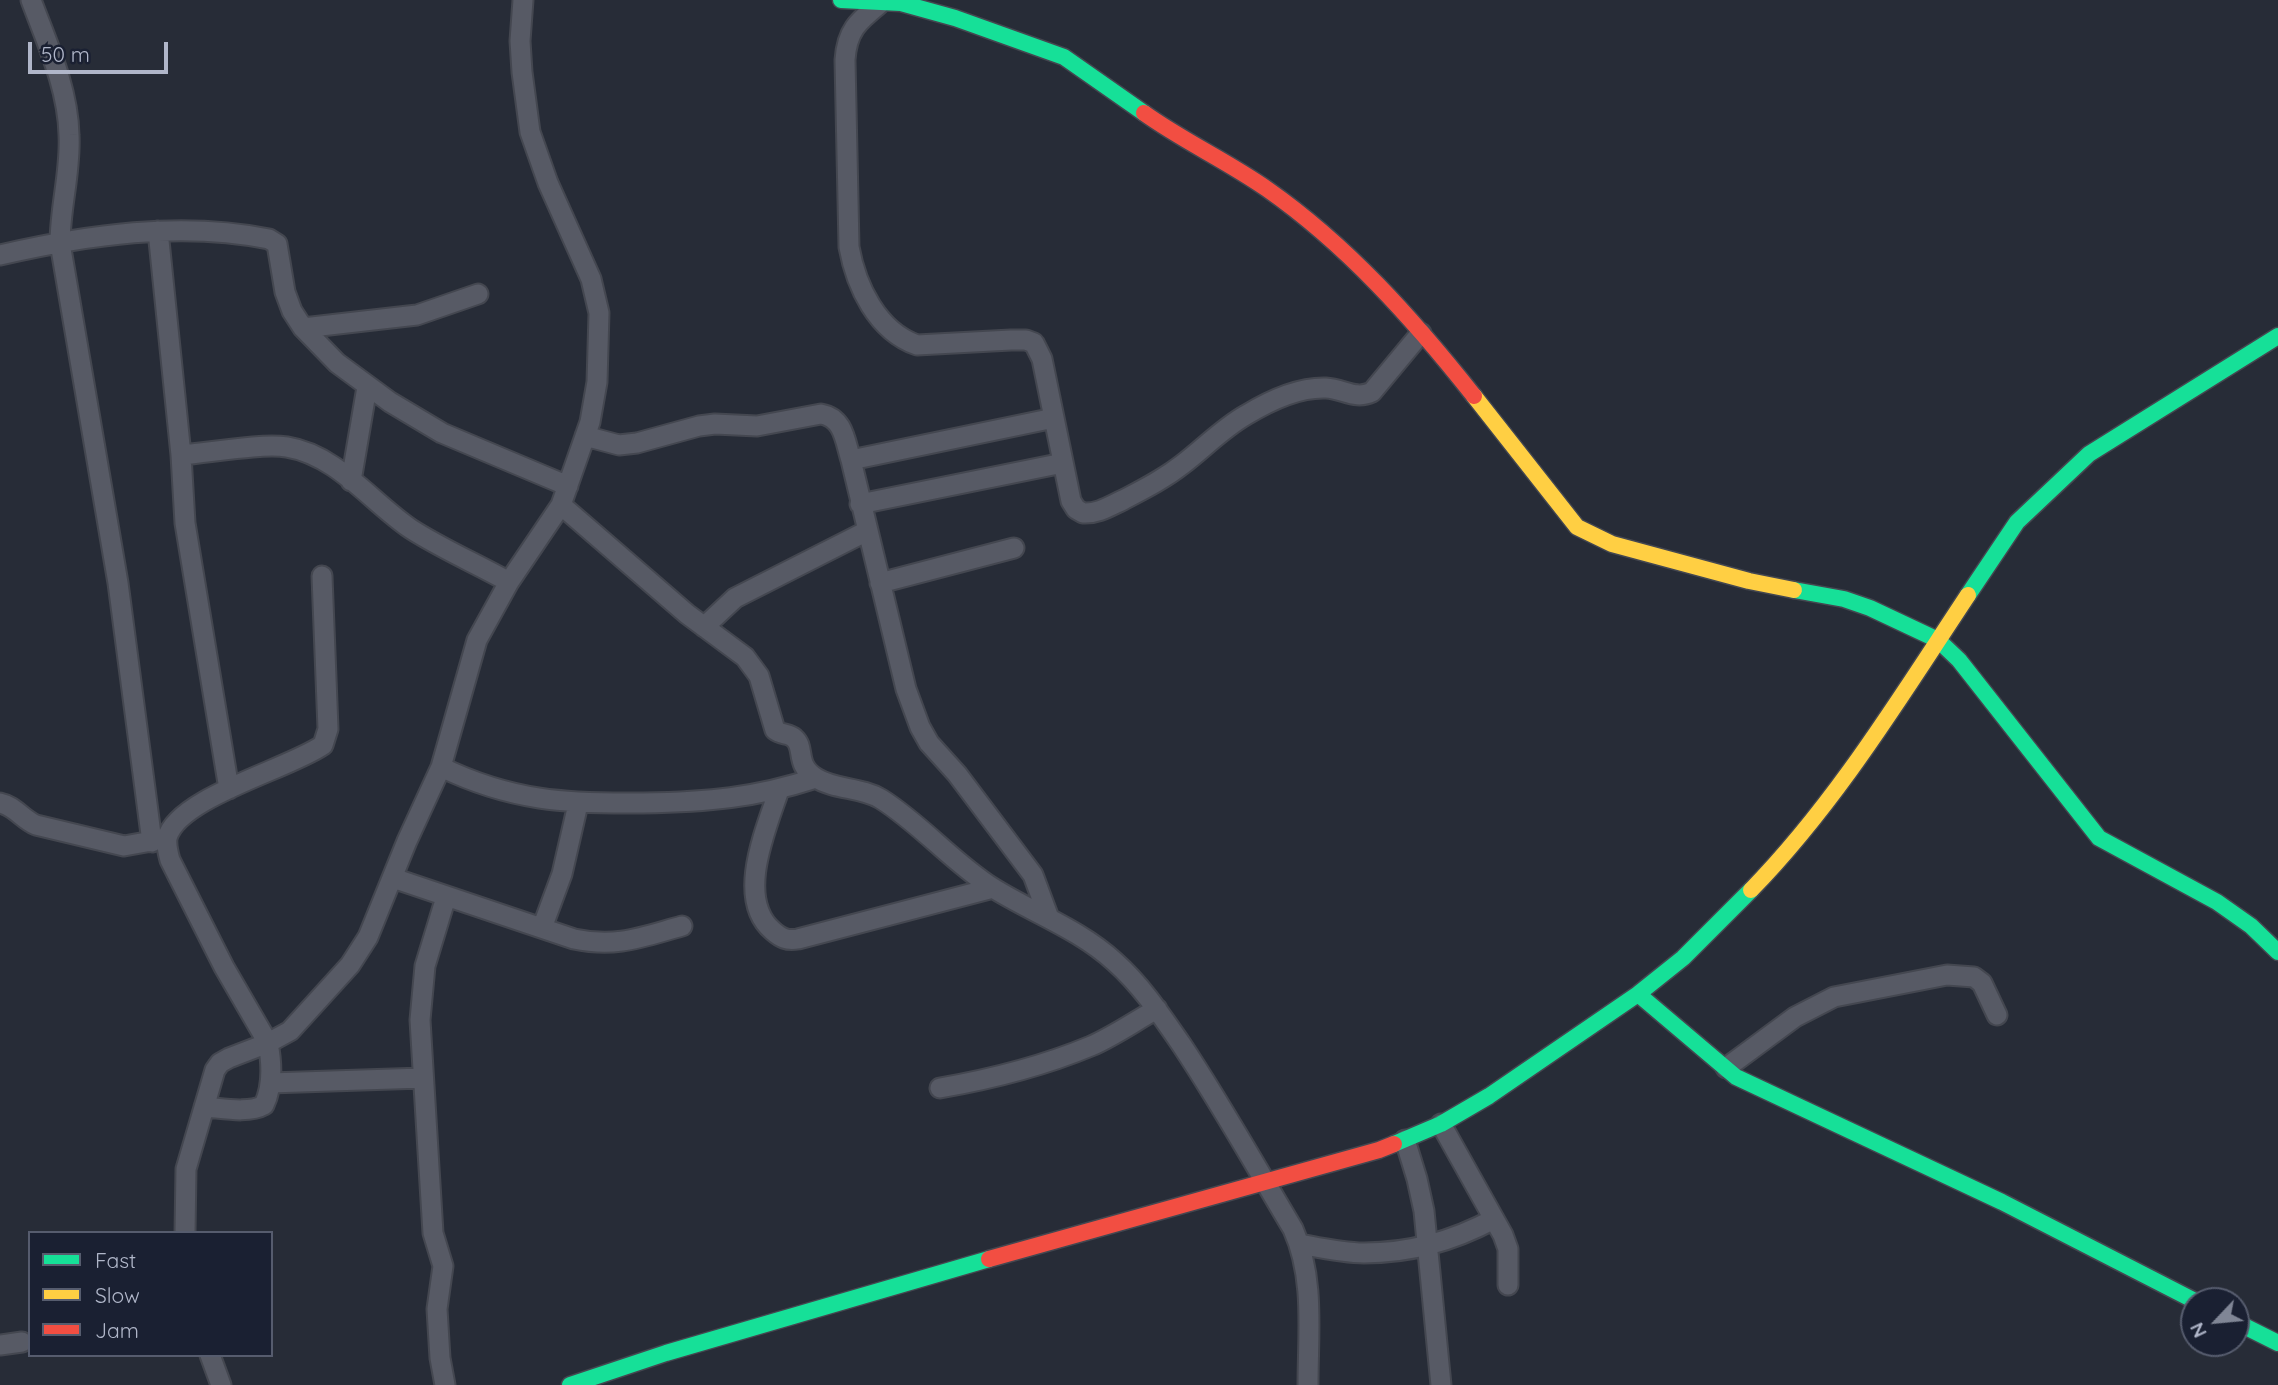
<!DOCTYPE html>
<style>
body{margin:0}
#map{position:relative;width:2278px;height:1385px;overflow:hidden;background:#272c37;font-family:Quicksand,sans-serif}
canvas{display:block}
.legend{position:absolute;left:28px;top:1231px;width:245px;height:126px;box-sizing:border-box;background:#1a2032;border:2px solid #565c6e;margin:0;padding:9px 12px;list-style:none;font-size:21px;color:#b0b6c9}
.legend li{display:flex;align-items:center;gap:14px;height:35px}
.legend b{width:35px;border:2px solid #565c6e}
.north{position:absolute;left:2180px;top:1287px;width:70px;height:70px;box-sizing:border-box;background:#1a2032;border:2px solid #565c6e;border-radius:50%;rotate:244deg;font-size:19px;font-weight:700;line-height:28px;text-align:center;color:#b0b6c9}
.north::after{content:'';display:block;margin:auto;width:24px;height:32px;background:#808696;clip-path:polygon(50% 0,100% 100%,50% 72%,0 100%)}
.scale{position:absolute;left:28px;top:42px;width:140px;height:32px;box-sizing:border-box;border:4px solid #b0b6c9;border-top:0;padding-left:9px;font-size:21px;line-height:24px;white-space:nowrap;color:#b0b6c9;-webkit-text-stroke:5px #1a2032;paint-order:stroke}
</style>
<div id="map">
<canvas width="2278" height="1385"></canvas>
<ul class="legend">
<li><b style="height:9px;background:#16e098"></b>Fast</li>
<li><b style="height:9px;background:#ffcf43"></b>Slow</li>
<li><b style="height:9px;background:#f24e42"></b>Jam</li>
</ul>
<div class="north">N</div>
<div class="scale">50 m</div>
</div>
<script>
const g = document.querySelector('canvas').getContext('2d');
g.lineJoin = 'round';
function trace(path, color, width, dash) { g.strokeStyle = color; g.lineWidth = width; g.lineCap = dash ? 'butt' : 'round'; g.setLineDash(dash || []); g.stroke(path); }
const street = new Path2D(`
 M 31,0 C 47,43 68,88 69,135 C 71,171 60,207 60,243 L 118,583 L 152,842
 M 883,1 C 860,20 847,28 845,60 L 849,247 C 856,286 877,331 917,345 L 1011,340 L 1026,340 L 1034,343 L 1042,359 L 1071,501 L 1076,509 L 1083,513 C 1098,514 1110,506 1123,500 C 1144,489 1164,479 1183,464 C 1204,448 1223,428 1246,415 C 1269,401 1299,387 1326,388 C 1344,389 1355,400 1372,392 L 1421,333
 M 158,231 L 181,455 L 185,523 L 229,789
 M 0,255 C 87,235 180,221 269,239 L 277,244 L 285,292 L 292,311 L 303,328 L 337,363 L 390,402 L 442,433 L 568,486
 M 303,328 L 417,315 L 478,294
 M 585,436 L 619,445 L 637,443 L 699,426 L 715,424 L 757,426 L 821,414 C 844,418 845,441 851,460 L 906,689 L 920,727 L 929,743 L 957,774 L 1033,875 L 1049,918
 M 181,455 C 209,453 260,443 287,447 C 337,455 371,502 411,529 C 442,549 477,564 509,582
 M 851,460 L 1054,418
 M 351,481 L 367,387
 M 860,504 L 1063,463
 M 561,505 L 687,614 L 745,657 L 759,676 L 775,730 C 781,735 789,733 794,738 C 806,748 794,764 816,778 C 835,790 861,787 881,799 C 921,824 952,862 993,888 C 1033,913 1079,929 1115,962 C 1141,985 1161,1015 1181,1044 C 1221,1104 1256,1167 1293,1229 C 1315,1278 1308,1333 1308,1385
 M 880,583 L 1014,548
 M 704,627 L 735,598 L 867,531
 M 441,767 C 511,801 567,804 643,803 C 707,802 755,798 816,778
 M 779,790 C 766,829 735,899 773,931 C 781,938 787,941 798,939 L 993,888
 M 0,803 C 15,806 22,819 36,825 L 124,846 L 163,839
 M 393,878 L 574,939 C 617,948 642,937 682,926
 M 542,928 L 562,874 L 578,804
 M 1726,1068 L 1795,1017 L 1834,997 L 1947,975 L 1974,977 L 1982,983 L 1997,1015
 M 270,1083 L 423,1078
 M 940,1088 C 992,1079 1043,1066 1091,1046 C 1114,1036 1135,1021 1157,1009
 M 204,1107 C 221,1108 248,1114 264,1105 C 273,1086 272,1064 268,1043 L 224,967 L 170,860 C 168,853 166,846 167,838 C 178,797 289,769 323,745 L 328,729 L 322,576
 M 1441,1124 L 1503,1235 L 1508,1249 L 1508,1285
 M 1405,1140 L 1417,1179 L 1424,1211 L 1441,1385
 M 185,1233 L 186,1169 L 215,1070 L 220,1063 L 229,1058 L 268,1043 L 290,1031 L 350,965 L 368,937 L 407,841 L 441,767 L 477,640 L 509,582 L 561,505 L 590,422 L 597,382 L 599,313 L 591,279 L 548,183 L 530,132 L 522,72 L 520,41 L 523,0
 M 1300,1244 C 1321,1248 1343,1253 1364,1253 C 1410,1253 1455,1240 1494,1219
 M 0,1345 L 22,1342
 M 210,1355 L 221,1385
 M 445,1385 L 440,1358 L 437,1309 L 443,1266 L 433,1233 L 420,1020 L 425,966 L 446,897`);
const fast = new Path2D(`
 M 841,0 L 901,3 L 955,18 L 1064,57 L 1144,113
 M 1794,590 L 1844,599 L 1870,608 L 1938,640 L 1959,660 L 2099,838 L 2217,902 L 2251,926 L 2278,952
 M 1968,595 L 2017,522 L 2089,454 L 2278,336
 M 1638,994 L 1736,1077 L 2002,1202 L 2195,1301
 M 1394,1144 L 1441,1124 L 1489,1096 L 1638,994 L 1683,958 L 1751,890
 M 2236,1322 L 2278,1343
 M 570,1385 L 666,1353 L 989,1259`);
const slow = new Path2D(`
 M 1474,396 L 1577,527 L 1612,544 L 1749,581 L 1794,590
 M 1751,890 C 1836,803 1901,696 1968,595`);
const jam = new Path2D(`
 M 1144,113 C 1183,141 1227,161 1267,189 C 1347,245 1413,319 1474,396
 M 989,1259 L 1379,1150 L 1394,1144`);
trace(street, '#444750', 23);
trace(fast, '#444750', 19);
trace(slow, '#444750', 19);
trace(jam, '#444750', 19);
trace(street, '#575a65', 19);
trace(fast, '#16e098', 16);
trace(slow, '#ffcf43', 16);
trace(jam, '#f24e42', 16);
</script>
